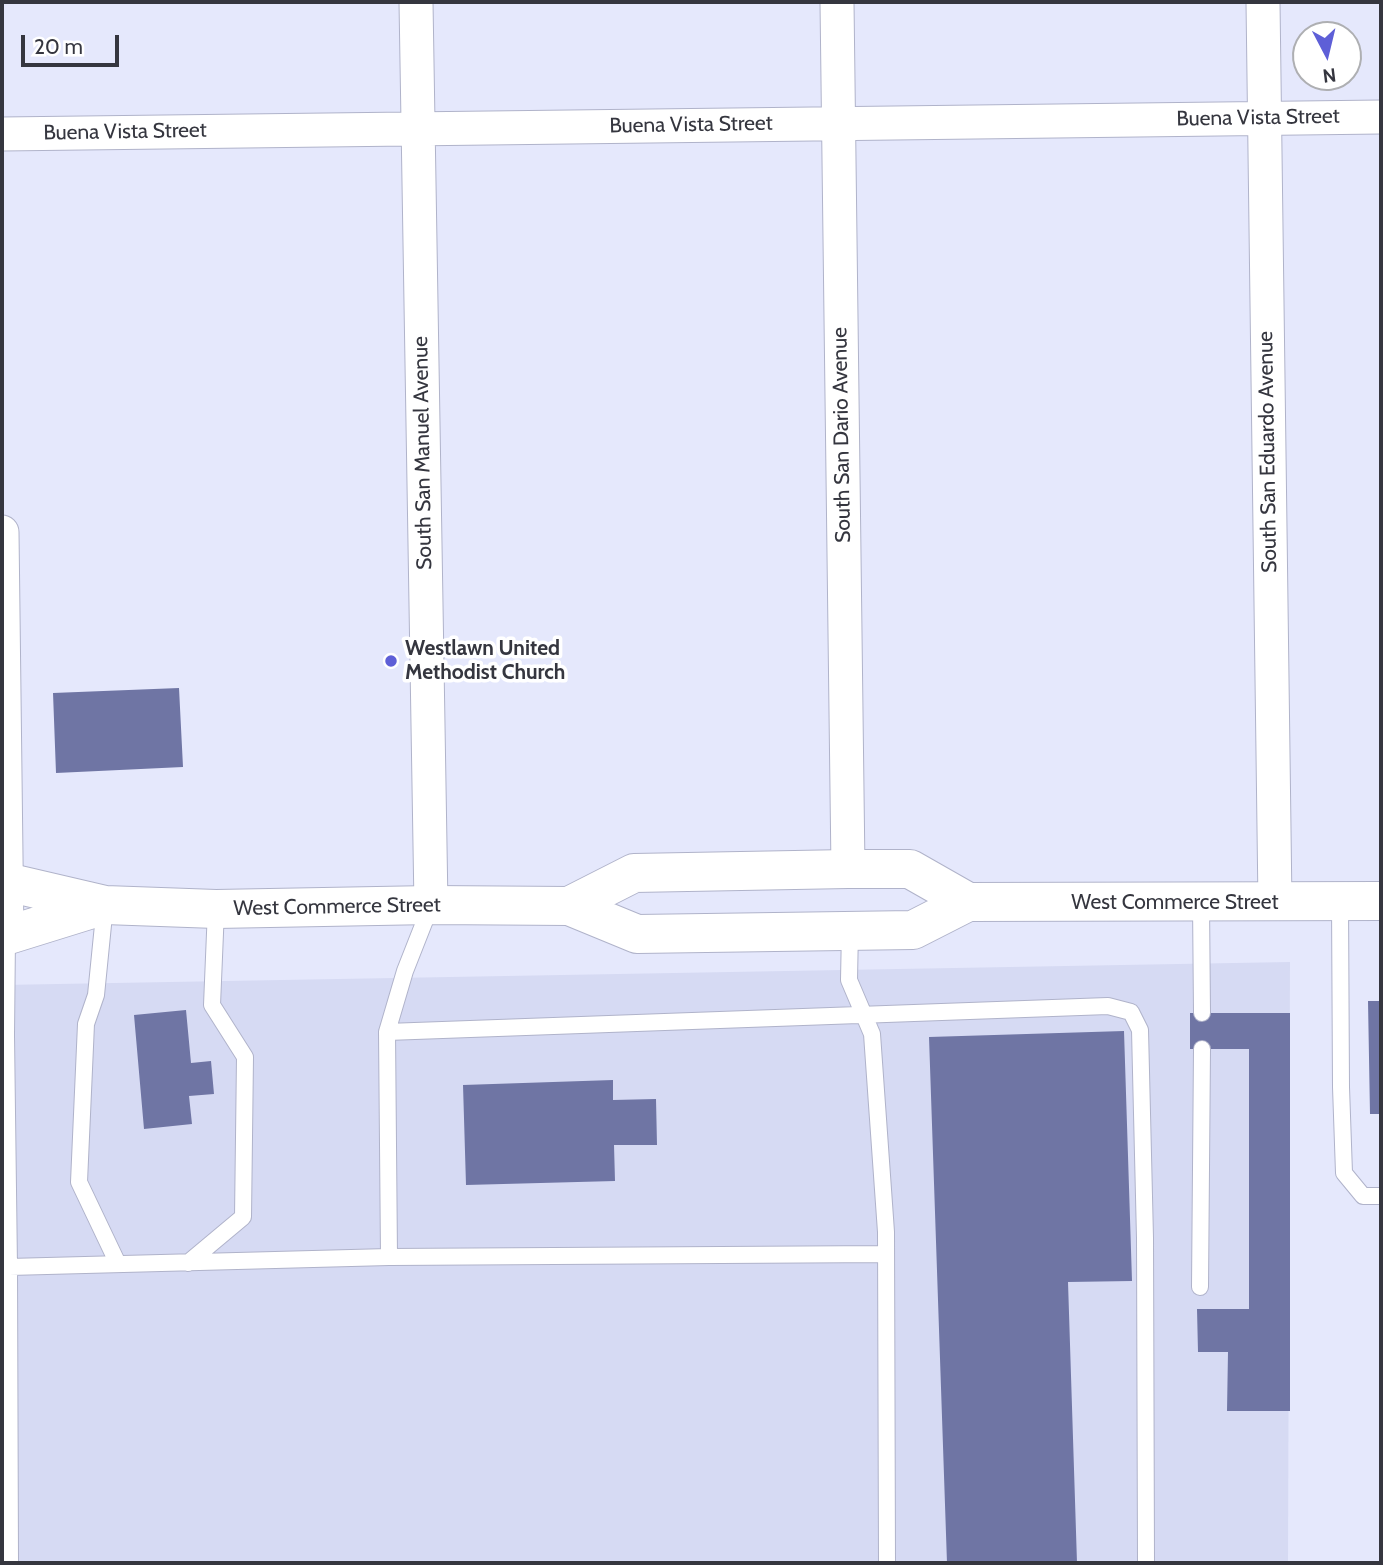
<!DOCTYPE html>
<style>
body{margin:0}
#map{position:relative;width:1383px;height:1565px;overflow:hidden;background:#e5e8fc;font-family:Cabin,sans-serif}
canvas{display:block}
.frame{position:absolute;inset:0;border:4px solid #35363f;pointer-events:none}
.north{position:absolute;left:1292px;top:21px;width:70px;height:70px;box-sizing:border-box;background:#fff;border:2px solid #aeafb2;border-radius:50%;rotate:173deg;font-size:19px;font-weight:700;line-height:28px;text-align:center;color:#35363f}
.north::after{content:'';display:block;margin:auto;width:24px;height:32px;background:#5e5fd7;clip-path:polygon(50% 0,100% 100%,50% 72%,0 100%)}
.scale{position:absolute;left:21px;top:35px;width:98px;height:32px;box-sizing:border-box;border:4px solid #35363f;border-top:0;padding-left:9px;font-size:21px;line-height:24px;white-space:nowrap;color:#35363f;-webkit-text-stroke:5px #fff;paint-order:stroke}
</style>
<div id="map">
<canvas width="1383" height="1565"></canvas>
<div class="frame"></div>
<div class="north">N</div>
<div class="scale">20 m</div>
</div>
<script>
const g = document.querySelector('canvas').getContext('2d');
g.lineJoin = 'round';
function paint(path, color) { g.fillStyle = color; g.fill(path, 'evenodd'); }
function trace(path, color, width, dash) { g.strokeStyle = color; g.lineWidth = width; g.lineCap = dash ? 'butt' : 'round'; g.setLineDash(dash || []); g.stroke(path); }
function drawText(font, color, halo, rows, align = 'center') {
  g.font = font + ' Cabin,sans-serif'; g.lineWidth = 7; g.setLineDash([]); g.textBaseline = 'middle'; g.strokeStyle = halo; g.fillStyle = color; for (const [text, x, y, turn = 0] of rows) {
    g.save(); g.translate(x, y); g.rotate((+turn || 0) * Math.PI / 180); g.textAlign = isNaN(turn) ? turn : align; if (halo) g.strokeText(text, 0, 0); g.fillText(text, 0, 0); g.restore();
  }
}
const built = new Path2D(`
 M 1290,962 L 1288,1563 L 2,1563 L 2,985 Z`);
const building = new Path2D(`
 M 179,688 L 183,767 L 56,773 L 53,693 Z
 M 1368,1001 L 1381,1001 L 1381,1114 L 1370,1114 Z
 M 186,1010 L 191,1063 L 211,1061 L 214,1094 L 189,1096 L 192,1124 L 144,1129 L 134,1015 Z
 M 1190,1013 L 1290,1013 L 1290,1411 L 1227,1411 L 1228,1352 L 1198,1352 L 1197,1309 L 1249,1309 L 1249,1049 L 1190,1049 Z
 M 1124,1031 L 1132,1281 L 1068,1282 L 1077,1563 L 947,1563 L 929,1037 Z
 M 613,1080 L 613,1100 L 656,1099 L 657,1145 L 614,1145 L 615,1181 L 466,1185 L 463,1085 Z`);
const lane = new Path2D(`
 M 1340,902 L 1341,1087 L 1344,1173 L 1363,1196 L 1381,1196
 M 1201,903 L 1202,1013
 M 105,905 L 96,995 L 86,1024 L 79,1182 L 118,1264
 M 850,930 L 849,980 L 872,1034 L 886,1232 L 887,1563
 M 387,1032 L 405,971 L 431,905
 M 2,1035 L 6,1035 L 7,937
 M 886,1254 L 389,1257 L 387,1032 L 1108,1006 L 1131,1012 L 1140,1030 L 1145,1238 L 1146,1563
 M 188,1263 L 243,1217 L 245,1057 L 212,1005 L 216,909
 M 2,1267 L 9,1267 L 6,1035
 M 1200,1287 L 1202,1049
 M 10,1563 L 9,1267 L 389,1257`);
const street = new Path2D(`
 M 416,2 L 431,905
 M 837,2 L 848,869
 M 1263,2 L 1275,903
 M 2,134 L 1381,117
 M 2,532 L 7,937`);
const secondary = new Path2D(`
 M 2,881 L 105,905 L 216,909 L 431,905 L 569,906 L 637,934 L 913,930 L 968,902 L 1381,901
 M 569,906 L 634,873 L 848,869 L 910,869 L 968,902
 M 2,937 L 105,905`);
const markers = [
 [391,661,7,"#5e5fd7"]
];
const streetNames = [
 ["Buena Vista Street",1258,118,-1],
 ["Buena Vista Street",691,125,-1],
 ["Buena Vista Street",125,132,-1],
 ["South San Dario Avenue",842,435,-91],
 ["South San Eduardo Avenue",1268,452,-91],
 ["South San Manuel Avenue",423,453,-91],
 ["West Commerce Street",1175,903],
 ["West Commerce Street",337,907,-1]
];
const poiNames = [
 ["Westlawn United",405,649],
 ["Methodist Church",405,673]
];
paint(built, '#d6daf3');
paint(building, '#6f75a4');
trace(lane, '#b0b3ca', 18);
trace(street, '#b0b3ca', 35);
trace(secondary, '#b0b3ca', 40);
trace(lane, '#fff', 16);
trace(street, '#fff', 33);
trace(secondary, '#fff', 38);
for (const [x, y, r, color] of markers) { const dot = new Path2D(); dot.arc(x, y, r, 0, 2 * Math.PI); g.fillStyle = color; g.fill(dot); trace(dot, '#fff', 2.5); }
drawText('21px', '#35363f', '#fff', streetNames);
drawText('bold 21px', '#35363f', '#fff', poiNames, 'left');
</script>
